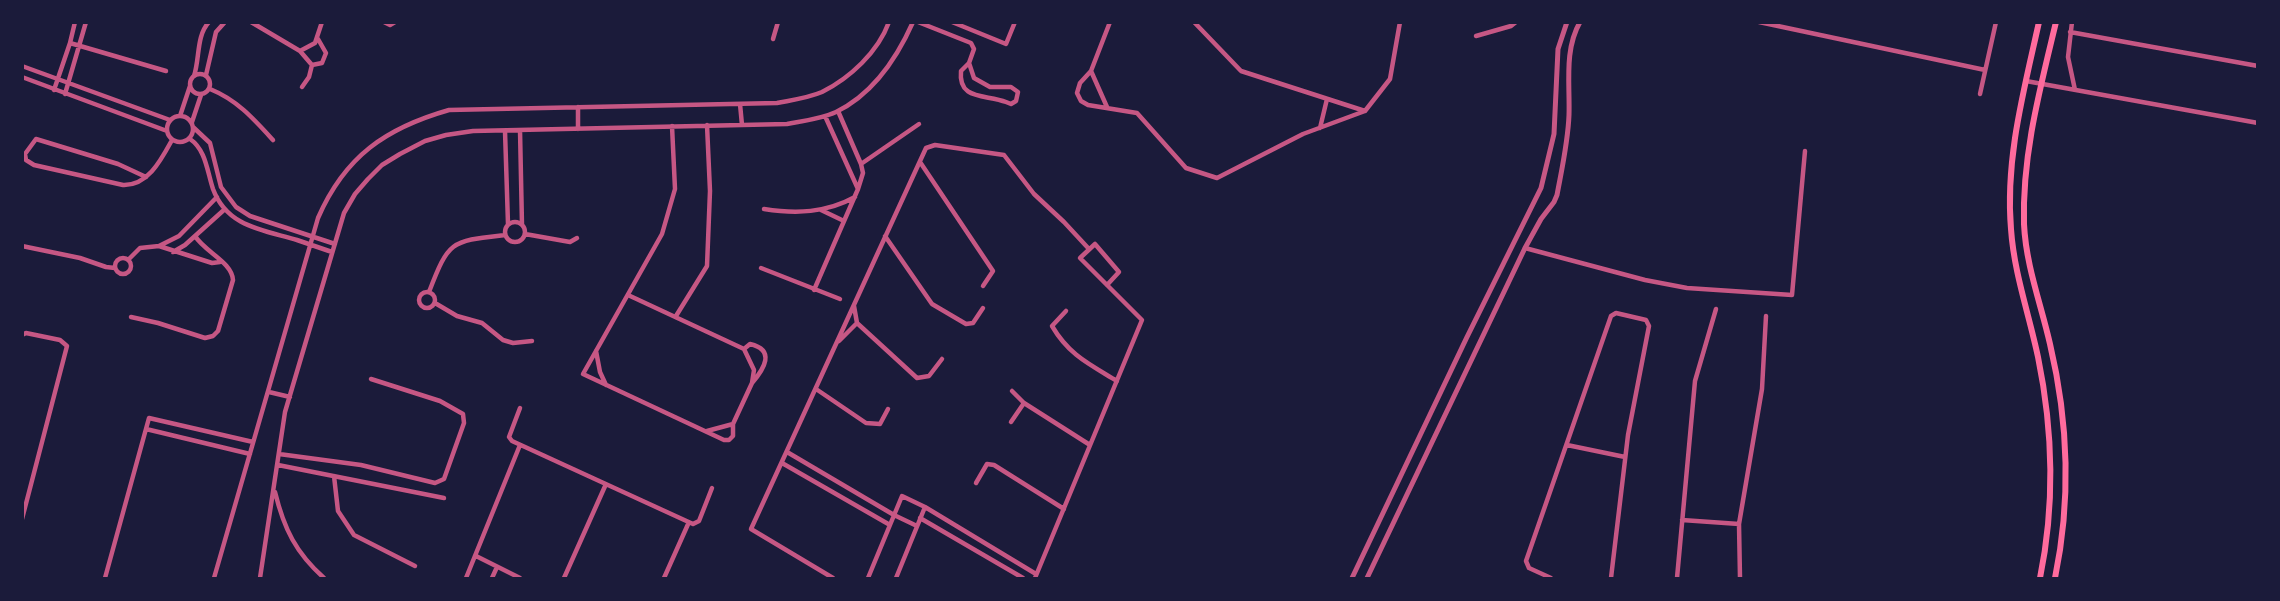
<!DOCTYPE html>
<style>
body{margin:0}
#map{position:relative;width:2280px;height:601px;overflow:hidden;background:#1b1b3a;font-family:"PT Sans Narrow",sans-serif}
canvas{display:block}
.frame{position:absolute;inset:0;border:24px solid #1b1b3a;pointer-events:none}
</style>
<div id="map">
<canvas width="2280" height="601"></canvas>
<div class="frame"></div>
</div>
<script>
const g = document.querySelector('canvas').getContext('2d');
g.lineJoin = 'round';
function trace(path, color, width, dash) { g.strokeStyle = color; g.lineWidth = width; g.lineCap = dash ? 'butt' : 'round'; g.setLineDash(dash || []); g.stroke(path); }
const minor = new Path2D(`
 M 251,22 L 300,51 L 315,43 L 322,22
 M 384,22 L 390,25 L 395,22
 M 918,22 L 971,43 L 974,49 L 969,63 L 974,78 L 990,87 L 1011,87 L 1018,92 L 1016,101 L 1011,104 L 1006,102 C 986,94 958,101 961,71 L 969,63
 M 952,22 L 1006,44 L 1015,22
 M 1110,22 L 1091,71 L 1080,83 L 1077,93 L 1081,101 L 1088,105 L 1137,113 L 1186,168 L 1217,178 L 1303,134 L 1365,111 L 1390,79 L 1400,22
 M 1194,22 L 1241,71 L 1365,111
 M 1759,22 L 1985,70
 M 2072,22 L 2068,57 L 2075,90
 M 2070,32 L 2258,66
 M 1476,36 L 1511,26 L 1516,22
 M 773,39 L 778,22
 M 70,43 L 166,71
 M 300,51 L 312,65 L 322,63 L 326,53 L 318,39
 M 22,66 L 170,120
 M 1091,71 L 1107,107
 M190 84a10 10 0 1 1 20 0a10 10 0 1 1-20 0Z
 M 206,75 L 216,32 L 225,22
 M 194,76 C 200,58 196,36 209,22
 M 22,77 L 167,131
 M 2026,81 L 2258,123
 M 302,87 L 309,77 L 312,65
 M 210,89 C 237,100 253,118 273,140
 M 54,90 L 70,43 L 75,22
 M 65,94 L 86,22
 M 1980,94 L 1996,22
 M 740,104 L 742,125
 M 578,107 L 578,129
 M167 129a13 13 0 1 1 26 0a13 13 0 1 1-26 0Z
 M 180,116 L 190,86
 M 825,116 L 858,189
 M 192,122 L 201,95
 M 672,126 L 675,189 L 662,234 L 583,374 L 724,440 L 729,440 L 733,436 L 733,424
 M 193,127 L 210,143 L 221,187 L 236,207 L 250,216 L 335,244
 M 1320,128 L 1327,99
 M 520,130 L 522,225
 M 505,131 L 508,224
 M 190,139 C 206,150 207,171 213,189 C 227,227 263,230 297,240 C 309,244 320,248 332,252
 M 920,162 L 993,271 L 983,286
 M 861,164 L 919,124
 M 146,177 L 118,164 L 36,139 L 25,154 L 26,160 L 34,165 L 123,185 C 148,186 161,160 172,140
 M 764,209 C 796,214 826,213 855,197
 M 821,210 L 844,221
 M505 232a10 10 0 1 1 20 0a10 10 0 1 1-20 0Z
 M 525,234 L 570,242 L 577,238
 M 885,236 L 932,304 L 966,324 L 973,323 L 983,308
 M 22,246 L 80,258 L 106,267 L 115,268
 M 159,246 L 179,236 L 217,197
 M 1525,248 L 1645,280 L 1687,288 L 1792,295 L 1805,151
 M 173,252 L 185,245 L 225,209
 M115 266a8 8 0 1 1 16 0a8 8 0 1 1-16 0Z
 M 128,260 L 140,248 L 159,246 L 212,263 L 220,262
 M 761,268 L 840,299
 M 814,290 L 858,189 L 863,173 L 861,164 L 838,111
 M419 300a8 8 0 1 1 16 0a8 8 0 1 1-16 0Z
 M 429,292 C 449,240 451,241 505,235
 M 628,295 L 744,349 L 754,370 L 752,383 L 733,424 L 707,431
 M 435,303 L 457,316 L 482,323 L 503,340 L 513,343 L 532,341
 M 854,306 L 857,323 L 917,378 L 929,376 L 942,359
 M 1066,311 L 1052,326 C 1069,355 1089,364 1117,381
 M 676,316 L 707,266 L 710,191 L 707,125
 M 131,317 L 158,323 L 205,338 L 213,336 L 218,331 L 233,280 C 232,262 205,252 195,236
 M 22,335 L 26,333 L 60,340 L 67,346 L 22,519
 M 839,341 L 857,323
 M 744,349 L 750,344 C 776,350 764,369 752,383
 M 596,351 L 600,372 L 606,385
 M 816,389 L 866,423 L 880,424 L 888,409
 M 1012,391 L 1024,403 L 1090,445
 M 269,392 L 290,397
 M 520,408 L 509,437 L 512,441 L 693,524 L 699,521 L 712,488
 M 1011,422 L 1024,403
 M 146,429 L 250,454
 M 1567,445 L 1625,457
 M 787,452 L 894,515 L 917,526
 M 279,454 L 361,465 L 435,483 L 444,479 L 464,423 L 463,414 L 440,401 L 371,379
 M 782,463 L 890,525
 M 278,465 L 444,498
 M 334,476 L 338,511 L 354,535 L 415,566
 M 976,483 L 987,464 L 994,465 L 1064,509
 M 275,492 C 284,529 296,553 324,578
 M 920,518 L 1023,578
 M 1682,520 L 1739,524 L 1740,578
 M 1739,524 L 1762,389 L 1766,316
 M 476,556 L 520,578
 M 105,578 L 149,418 L 253,442
 M 214,578 L 318,218 C 345,156 386,128 449,110 L 777,103 C 792,100 808,98 822,92 C 850,78 878,52 889,22
 M 260,578 L 285,412 L 344,213 L 355,194 L 368,179 L 382,165 L 400,154 L 425,141 L 446,135 L 473,131 L 787,124 C 803,121 821,119 836,112 C 873,94 897,58 913,22
 M 466,578 L 520,445
 M 492,578 L 497,567
 M 564,578 L 606,484
 M 664,578 L 689,522
 M 833,578 L 751,529 L 926,148 L 935,145 L 1004,155 L 1034,194 L 1064,222 L 1089,249
 M 868,578 L 902,496 L 925,507 L 1036,574
 M 896,578 L 925,507
 M 1035,578 L 1142,320 L 1080,258 L 1095,244 L 1119,272 L 1107,285
 M 1551,578 L 1529,568 L 1526,561 L 1611,316 L 1616,313 L 1646,320 L 1649,326 L 1628,435 L 1611,578
 M 1677,578 L 1695,381 L 1716,309`);
const tertiary = new Path2D(`
 M 1352,578 L 1467,337 L 1541,188 L 1554,134 L 1558,49 L 1567,22
 M 1367,578 L 1525,248 L 1541,219 L 1554,202 L 1557,195 C 1562,168 1568,142 1569,115 C 1570,84 1564,50 1580,22`);
const secondary = new Path2D(`
 M 2039,22 C 2024,90 2005,159 2011,229 C 2014,273 2029,314 2038,357 C 2053,430 2055,505 2040,578
 M 2055,578 C 2071,501 2068,420 2050,344 C 2041,304 2026,266 2024,224 C 2022,155 2040,89 2056,22`);
trace(minor, '#c65784', 4.5);
trace(tertiary, '#c65784', 5);
trace(secondary, '#ff6b9d', 6);
</script>
